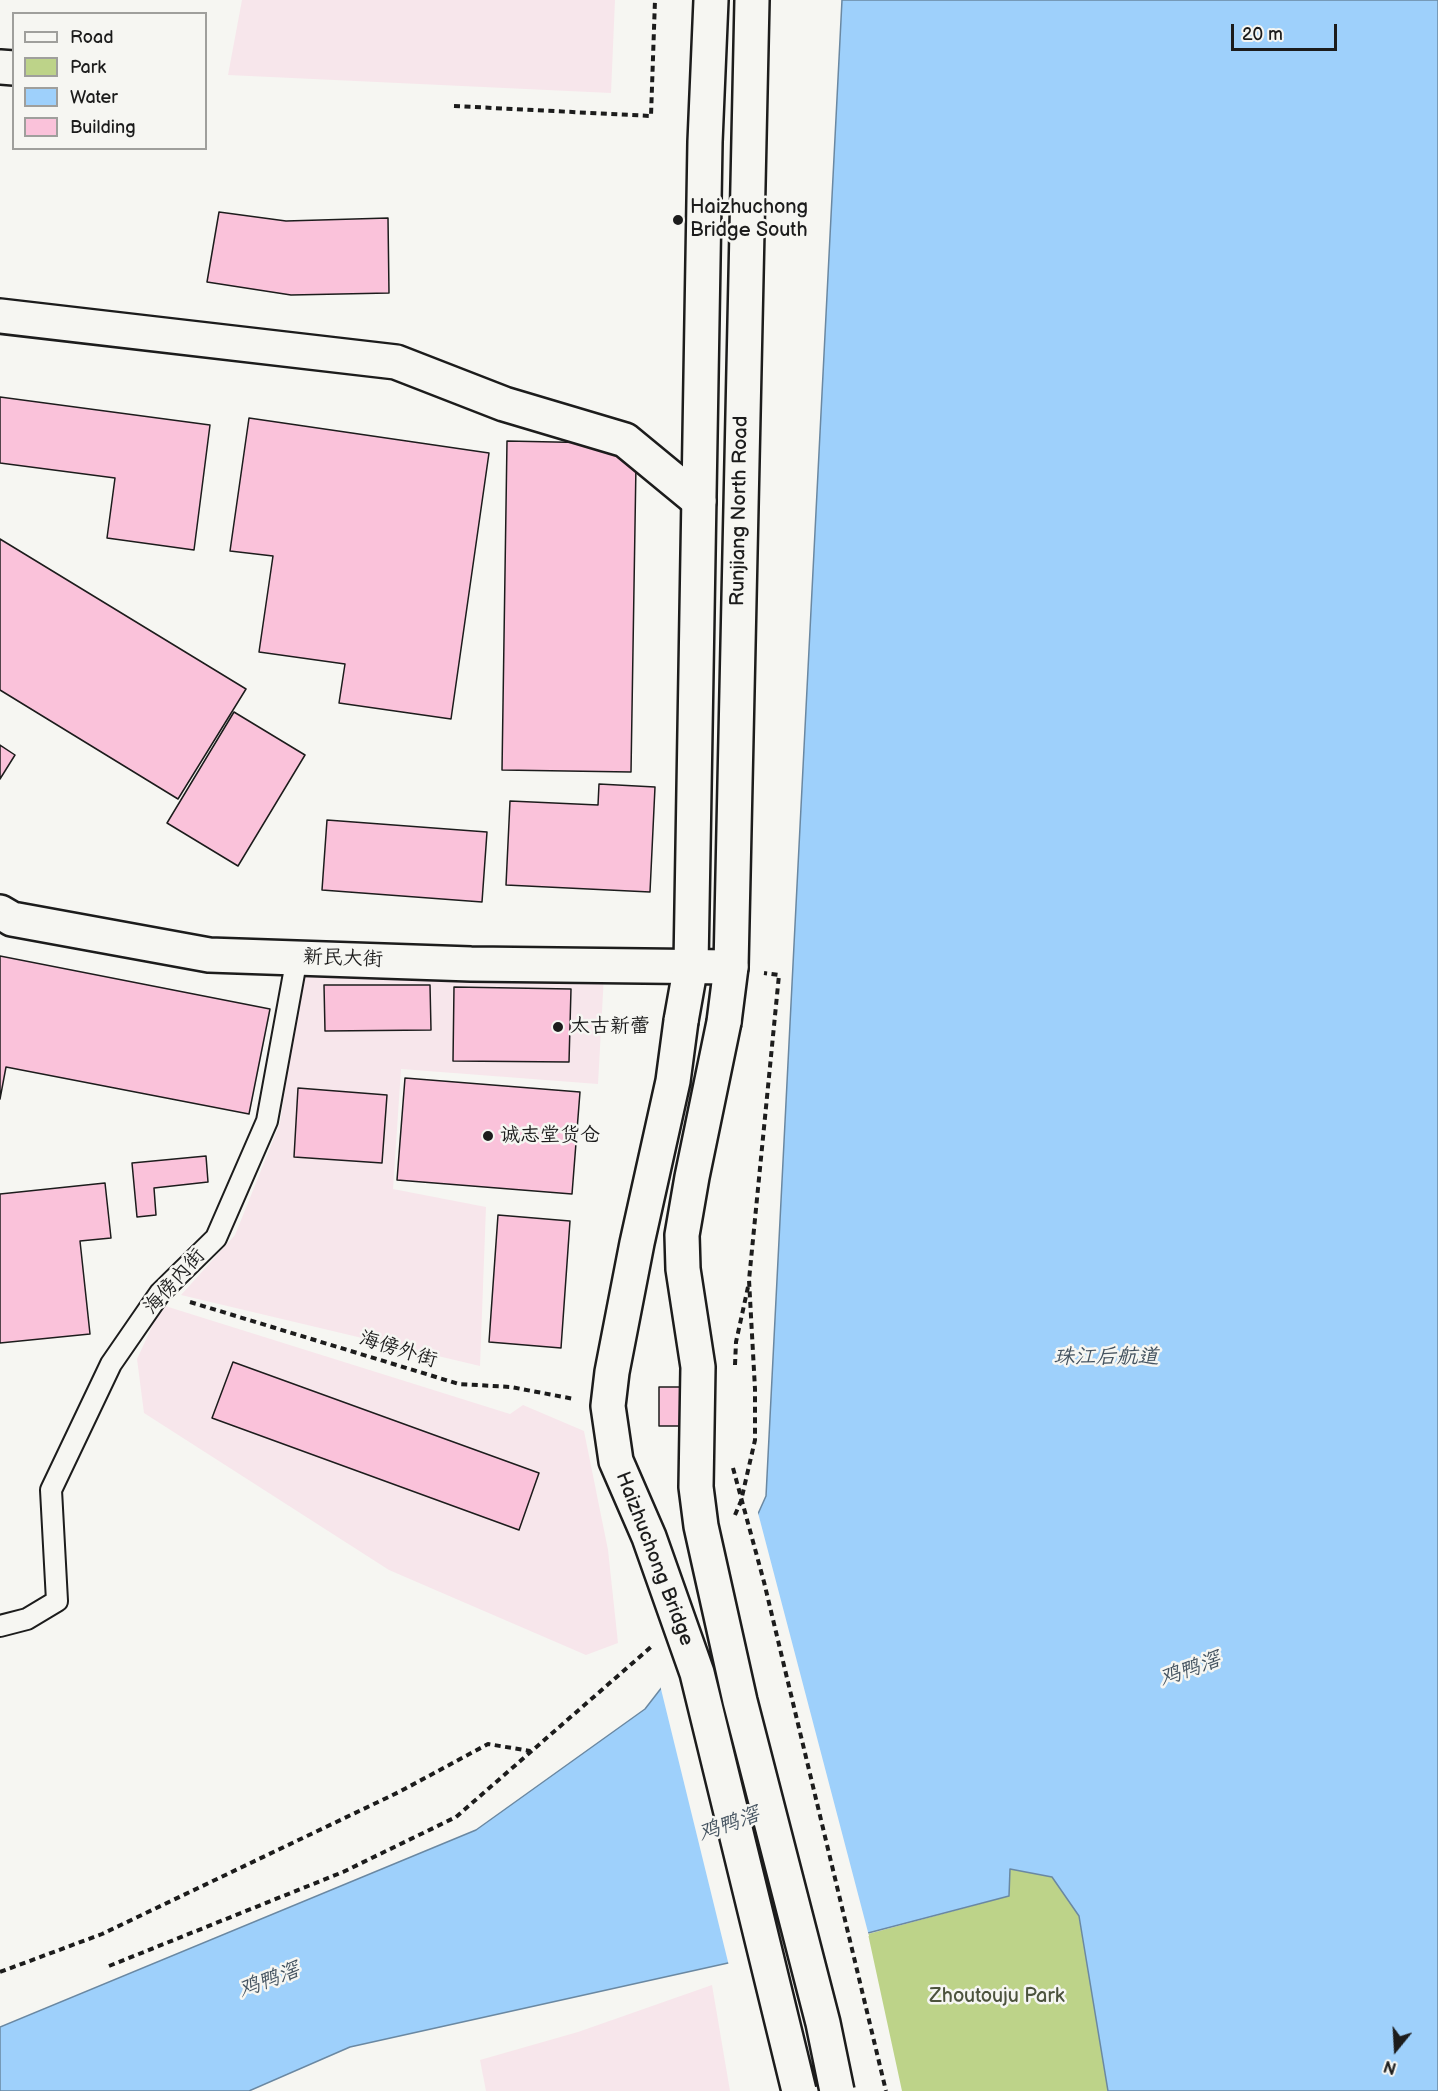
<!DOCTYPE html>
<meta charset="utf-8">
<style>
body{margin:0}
#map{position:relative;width:1438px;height:2091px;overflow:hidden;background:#f6f6f2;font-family:"Balsamiq Sans",sans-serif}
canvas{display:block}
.legend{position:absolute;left:12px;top:12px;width:195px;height:138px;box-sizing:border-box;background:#f6f6f2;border:2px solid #9f9f9c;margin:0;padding:8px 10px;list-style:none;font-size:18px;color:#1c1c1c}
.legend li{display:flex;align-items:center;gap:12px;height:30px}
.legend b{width:30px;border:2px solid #9f9f9c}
.north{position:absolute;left:1366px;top:2019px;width:60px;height:60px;-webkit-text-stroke:4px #f6f6f2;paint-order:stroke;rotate:198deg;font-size:16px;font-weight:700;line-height:24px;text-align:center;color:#1c1c1c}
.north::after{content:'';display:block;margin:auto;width:21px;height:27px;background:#1c1c1c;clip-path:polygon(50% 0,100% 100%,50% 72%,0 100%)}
.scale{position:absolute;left:1231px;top:24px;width:106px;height:27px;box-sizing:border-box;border:3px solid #1c1c1c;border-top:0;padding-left:8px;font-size:18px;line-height:21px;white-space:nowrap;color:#1c1c1c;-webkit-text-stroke:4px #f6f6f2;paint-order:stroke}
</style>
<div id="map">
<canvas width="1438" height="2091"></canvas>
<ul class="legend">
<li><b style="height:8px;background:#f6f6f2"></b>Road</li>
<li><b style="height:16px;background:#bdd389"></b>Park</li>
<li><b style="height:16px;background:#9ed0fb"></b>Water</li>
<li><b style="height:16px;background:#fac2da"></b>Building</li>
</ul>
<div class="north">N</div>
<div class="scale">20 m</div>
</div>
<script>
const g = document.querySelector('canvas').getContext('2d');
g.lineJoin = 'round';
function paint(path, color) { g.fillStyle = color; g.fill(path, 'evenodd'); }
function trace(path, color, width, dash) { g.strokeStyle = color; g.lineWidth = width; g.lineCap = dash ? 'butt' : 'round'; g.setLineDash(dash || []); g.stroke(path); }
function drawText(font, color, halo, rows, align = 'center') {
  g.font = font + ' "Balsamiq Sans","LXGW WenKai TC",sans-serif'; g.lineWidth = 5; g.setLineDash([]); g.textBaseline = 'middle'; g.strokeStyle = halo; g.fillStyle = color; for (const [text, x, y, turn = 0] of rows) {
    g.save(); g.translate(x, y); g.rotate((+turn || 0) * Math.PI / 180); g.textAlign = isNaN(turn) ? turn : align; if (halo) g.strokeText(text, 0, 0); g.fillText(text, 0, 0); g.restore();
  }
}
const built = new Path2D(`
 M 242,0 L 615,0 L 611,93 L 228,75 Z
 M 304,964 L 604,975 L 598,1084 L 401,1069 L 393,1189 L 486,1207 L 480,1366 L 181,1295 L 235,1235 L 280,1123 Z
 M 162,1305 L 510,1414 L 523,1405 L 584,1431 L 608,1550 L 618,1643 L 586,1655 L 389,1570 L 144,1413 L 137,1359 Z
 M 712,1985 L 730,2091 L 486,2091 L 480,2060 L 578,2032 Z`);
const green = new Path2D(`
 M 1009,1868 L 1052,1877 L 1079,1916 L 1108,2091 L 902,2091 L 868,1934 L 1009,1896 Z`);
const water = new Path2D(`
 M 842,0 L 1438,0 L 1438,2091 L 1108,2091 L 1079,1916 L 1052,1877 L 1010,1869 L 1009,1896 L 868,1933 L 836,1939 L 350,2047 L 249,2091 L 0,2091 L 0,2027 L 476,1830 L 645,1709 L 700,1638 L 722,1594 L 766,1496 Z`);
const pier = new Path2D(`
 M 757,1509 L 869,1936 L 729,1966 L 660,1685 L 697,1636 L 719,1593 Z`);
const building = new Path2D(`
 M 219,212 L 286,221 L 388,218 L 389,293 L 291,295 L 207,282 Z
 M 0,397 L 210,425 L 194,550 L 107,538 L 115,478 L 0,463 Z
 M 249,418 L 489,453 L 451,719 L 339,703 L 345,664 L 259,652 L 273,556 L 230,551 Z
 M 507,441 L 602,443 L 636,464 L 631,772 L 502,770 Z
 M 0,539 L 246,689 L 178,799 L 0,690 Z
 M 234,712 L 305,755 L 238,866 L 167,823 Z
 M 0,745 L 15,755 L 0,779 Z
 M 599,784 L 655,787 L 650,892 L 506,885 L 510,801 L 598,805 Z
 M 327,820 L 487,832 L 482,902 L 322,890 Z
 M 0,956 L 270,1009 L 249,1114 L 6,1067 L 0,1099 Z
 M 324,985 L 430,985 L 431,1030 L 325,1031 Z
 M 454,987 L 571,989 L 569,1062 L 453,1061 Z
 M 405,1078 L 580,1092 L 572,1194 L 397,1180 Z
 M 298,1088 L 387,1095 L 382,1163 L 294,1157 Z
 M 206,1156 L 208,1182 L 154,1188 L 156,1215 L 137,1217 L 132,1163 Z
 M 105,1183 L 111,1238 L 80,1241 L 90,1334 L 0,1343 L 0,1194 Z
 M 498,1215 L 570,1221 L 561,1348 L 489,1342 Z
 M 233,1362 L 539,1473 L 519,1530 L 212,1418 Z
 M 659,1387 L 686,1387 L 687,1426 L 659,1426 Z`);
const path = new Path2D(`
 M 454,106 L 651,116 L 655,0
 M 190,1302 L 459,1384 L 511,1387 L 574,1399
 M 735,1365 L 736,1342 L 748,1287
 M 735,1515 L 741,1501 L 755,1440 L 755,1389 L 749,1280 L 779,975 L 764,973
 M 109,1966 L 343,1872 L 456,1817 L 651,1647
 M 0,1972 L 102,1934 L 399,1792 L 488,1744 L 530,1751`);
const service = new Path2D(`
 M 0,1626 L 27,1619 L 57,1601 L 51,1490 L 111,1364 L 160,1293 L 216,1238 L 267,1121 L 297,957`);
const minor = new Path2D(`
 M 0,67 L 14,68
 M 0,316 L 396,362 L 504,404 L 625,440 L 699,501
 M 0,912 L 12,919 L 209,955 L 471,964 L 731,967`);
const secondary = new Path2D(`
 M 681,1021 L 691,965 L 705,142 L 711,0
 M 724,1022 L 731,967 L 752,0`);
const pathBridge = new Path2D(`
 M 733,1468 L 764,1582 L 886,2091`);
const secondaryBridge = new Path2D(`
 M 681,1021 L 673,1081 L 637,1243 L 612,1372 L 608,1406 L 616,1461 L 649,1537 L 697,1673 L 799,2091
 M 724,1022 L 692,1177 L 682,1235 L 683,1269 L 698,1367 L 696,1487 L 701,1526 L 740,1701 L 823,2023 L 837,2091`);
const markers = [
 [678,220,6,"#1c1c1c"],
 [558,1027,6,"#1c1c1c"],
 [488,1136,6,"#1c1c1c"]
];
const poiNames = [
 ["Haizhuchong",690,208],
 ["Bridge South",690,231],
 ["太古新蕾",570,1027],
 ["诚志堂货仓",500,1136]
];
const streetNames = [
 ["Runjiang North Road",740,511,-89],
 ["新民大街",343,959,2],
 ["海傍内街",175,1282,-48],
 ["海傍外街",398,1350,17],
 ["Haizhuchong Bridge",654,1559,69]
];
const parkNames = [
 ["Zhoutouju Park",997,1997]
];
const waterNames = [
 ["珠江后航道",1106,1358],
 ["鸡鸭滘",1190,1670,-19],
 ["鸡鸭滘",729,1825,-19],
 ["鸡鸭滘",269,1981,-20]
];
paint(built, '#f7e6eb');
paint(green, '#bdd389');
paint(water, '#9ed0fb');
trace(water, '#6a88a2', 1.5);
paint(pier, '#f6f6f2');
paint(building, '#fac2da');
trace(building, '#1c1c1c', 1.5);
trace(service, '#1c1c1c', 24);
trace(minor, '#1c1c1c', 38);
trace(secondary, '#1c1c1c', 38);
trace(path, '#1c1c1c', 4, [6, 4.5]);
trace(service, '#f6f6f2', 20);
trace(minor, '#f6f6f2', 33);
trace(secondary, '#f6f6f2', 33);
trace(secondaryBridge, '#1c1c1c', 38, []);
trace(pathBridge, '#1c1c1c', 4, [6, 4.5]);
trace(secondaryBridge, '#f6f6f2', 33);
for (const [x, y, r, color] of markers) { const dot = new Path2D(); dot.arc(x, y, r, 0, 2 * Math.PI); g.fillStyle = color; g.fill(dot); trace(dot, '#f6f6f2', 2); }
drawText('20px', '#1c1c1c', '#f6f6f2', poiNames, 'left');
drawText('20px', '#1c1c1c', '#f6f6f2', streetNames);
drawText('20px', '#4c533d', '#f6f6f2', parkNames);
drawText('italic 21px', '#43525f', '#f6f6f2', waterNames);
</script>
